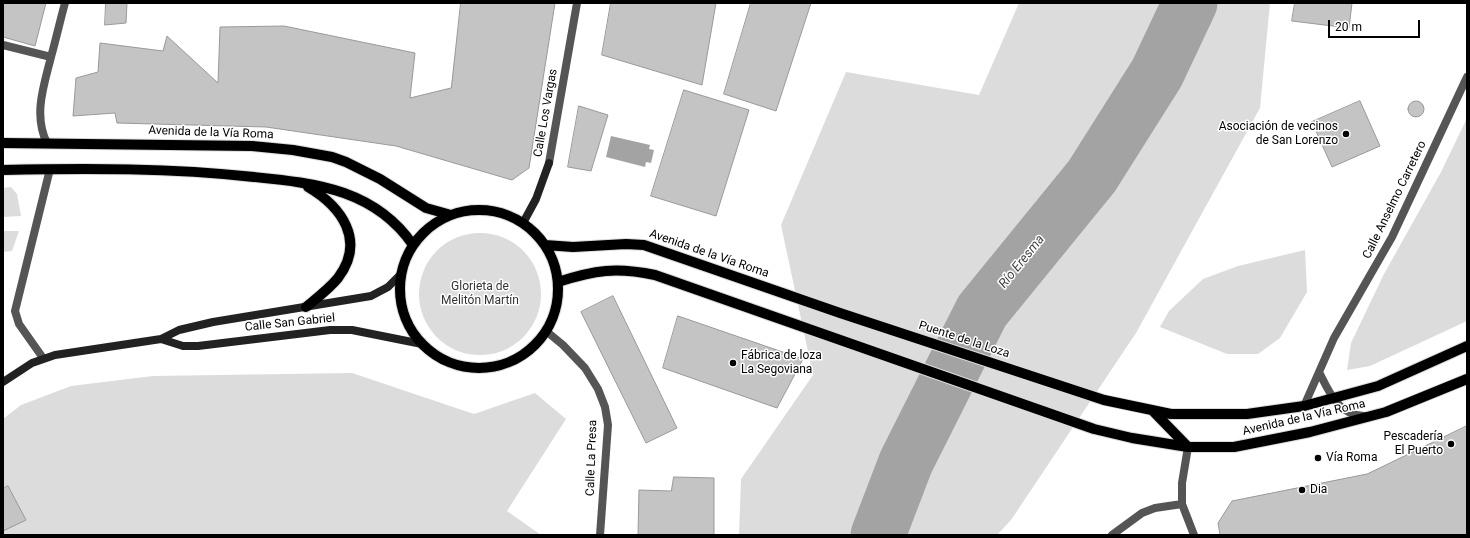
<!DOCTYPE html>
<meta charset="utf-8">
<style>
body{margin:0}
#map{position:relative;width:1470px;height:538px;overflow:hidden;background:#fff;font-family:Roboto,sans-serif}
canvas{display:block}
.frame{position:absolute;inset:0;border:4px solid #000;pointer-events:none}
.scale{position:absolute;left:1328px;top:20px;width:92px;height:18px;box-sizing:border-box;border:2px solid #000;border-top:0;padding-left:5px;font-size:12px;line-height:14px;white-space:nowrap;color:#000;-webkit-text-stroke:3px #fff;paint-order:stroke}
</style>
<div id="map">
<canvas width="1470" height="538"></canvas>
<div class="frame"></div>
<div class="scale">20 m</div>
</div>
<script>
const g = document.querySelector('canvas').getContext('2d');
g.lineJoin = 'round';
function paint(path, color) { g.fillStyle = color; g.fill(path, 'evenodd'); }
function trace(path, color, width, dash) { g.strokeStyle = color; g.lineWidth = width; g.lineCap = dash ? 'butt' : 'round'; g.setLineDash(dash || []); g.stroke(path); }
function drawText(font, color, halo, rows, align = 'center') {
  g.font = font + ' Roboto,sans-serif'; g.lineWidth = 3; g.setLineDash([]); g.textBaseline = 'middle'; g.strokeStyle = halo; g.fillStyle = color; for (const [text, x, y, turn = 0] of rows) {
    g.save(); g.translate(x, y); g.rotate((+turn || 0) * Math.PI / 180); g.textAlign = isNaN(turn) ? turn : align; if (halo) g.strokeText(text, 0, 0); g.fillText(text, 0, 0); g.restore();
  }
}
const green = new Path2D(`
 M 1019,3 L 1270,3 L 1260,108 L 1136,333 L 1011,520 L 997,535 L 739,535 L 741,479 L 813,375 L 781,225 L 846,72 L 979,95 Z
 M 1467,118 L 1467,321 L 1370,366 L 1347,370 L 1351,343 L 1384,274 L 1441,172 Z
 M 11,187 L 17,194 L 21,216 L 3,217 L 3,188 Z
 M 3,231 L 19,231 L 12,251 L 3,252 Z
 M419 294a61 61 0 1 1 122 0a61 61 0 1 1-122 0Z
 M 1305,250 L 1307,292 L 1280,338 L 1258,354 L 1227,354 L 1160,327 L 1169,311 L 1203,279 L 1238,266 Z
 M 352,373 L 474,414 L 535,393 L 566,419 L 507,511 L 541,535 L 3,535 L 3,419 L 21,405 L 71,386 L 153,376 Z`);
const water = new Path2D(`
 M 611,136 L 650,145 L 649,149 L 654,150 L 651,163 L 646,162 L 645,167 L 606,157 Z`);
const river = new Path2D(`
 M 878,535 L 906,462 L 982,311 L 1092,176 L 1157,73 L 1190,3`);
const building = new Path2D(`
 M 3,3 L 46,3 L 35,46 L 3,37 Z
 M 106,3 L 127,3 L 126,23 L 105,25 Z
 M 461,3 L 555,3 L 529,168 L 512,180 L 396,146 L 266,127 L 117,123 L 115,113 L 73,116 L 76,78 L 98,72 L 100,43 L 163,51 L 167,36 L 218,83 L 220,27 L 284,26 L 415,53 L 410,98 L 451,88 Z
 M 611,3 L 716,3 L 702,85 L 602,55 Z
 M 751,3 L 811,3 L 776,111 L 724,94 Z
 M 1295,3 L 1352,3 L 1349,28 L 1292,21 Z
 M 684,90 L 749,110 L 716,216 L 651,196 Z
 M1408 109a8 8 0 1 1 16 0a8 8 0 1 1-16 0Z
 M 1360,101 L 1380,146 L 1332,167 L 1312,122 Z
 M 579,106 L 608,115 L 591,171 L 568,167 Z
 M 613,296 L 677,428 L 646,443 L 581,312 Z
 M 678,316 L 803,359 L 777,408 L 663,368 Z
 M 1467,426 L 1467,534 L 1465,535 L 1220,535 L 1218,523 L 1232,501 L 1367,474 Z
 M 674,477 L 714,478 L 714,535 L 638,535 L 639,490 L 671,491 Z
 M 8,486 L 26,520 L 3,531 L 3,489 Z`);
const street = new Path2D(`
 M 3,45 L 51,57
 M 47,143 C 33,115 44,85 51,57 C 56,39 60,21 65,3
 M 549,163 L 577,3
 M 546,331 L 563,345 L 585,368 L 598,389 L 605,407 L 608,425 L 600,535
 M 43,358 L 19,324 L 15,311 L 50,169
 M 1320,374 C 1330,394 1339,415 1364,416
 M 1304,406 L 1334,338 L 1392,237 L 1467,77
 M 1188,447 L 1182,483 L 1182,504 L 1194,535
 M 1112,535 L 1142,513 L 1155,508 L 1182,504`);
const secondary = new Path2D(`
 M 523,223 L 536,199 L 549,163
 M 161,339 L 183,346 L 198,346 L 330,330 L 352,330 L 422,344
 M 3,382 L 32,363 L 55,355 L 161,339 L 179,330 L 213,322 L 371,296 L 388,287 L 401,274`);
const primary = new Path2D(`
 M 3,143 L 252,146 L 293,150 L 332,157 L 346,162 L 380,179 L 426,208 L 451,215
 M 3,170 C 87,168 171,168 254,177 C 284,180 315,183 344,193 C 372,203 396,220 413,245
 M400 289a79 79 0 1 1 158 0a79 79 0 1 1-158 0Z
 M 545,245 L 573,247 L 626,244 L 644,245 L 840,313 L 1104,400 L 1171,414 L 1247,414 L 1304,406 L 1378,386 L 1467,346
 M 558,282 C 595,270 616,267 655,275 L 1094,429 L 1132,438 L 1188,447 L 1234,447 L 1310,432 L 1386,412 L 1467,379
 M 306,307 C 317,298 329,289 338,278 C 366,241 342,207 308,187
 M 1153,411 L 1188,447`);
const markers = [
 [1346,134,4,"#000"],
 [733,363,4,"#000"],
 [1451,444,4,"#000"],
 [1318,458,4,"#000"],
 [1302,490,4,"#000"]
];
const streetNames = [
 ["Calle Los Vargas",546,113,-80],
 ["Avenida de la Vía Roma",211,133,2],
 ["Calle Anselmo Carretero",1395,200,-64],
 ["Avenida de la Vía Roma",709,254,19],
 ["Calle San Gabriel",290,323,-6],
 ["Puente de la Loza",964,340,18],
 ["Avenida de la Vía Roma",1304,418,-13],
 ["Calle La Presa",592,458,-88]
];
const poiNames = [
 ["Asociación de vecinos",1338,127,"right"],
 ["de San Lorenzo",1338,141,"right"],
 ["Fábrica de loza",741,356],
 ["La Segoviana",741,370],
 ["Pescadería",1443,437,"right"],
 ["El Puerto",1443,451,"right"],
 ["Vía Roma",1326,458],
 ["Dia",1310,490]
];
const parkNames = [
 ["Glorieta de",480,287],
 ["Melitón Martín",480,301]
];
const waterNames = [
 ["Río Eresma",1022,262,-51]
];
paint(green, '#dcdcdc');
paint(water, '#a3a3a3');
trace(river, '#a3a3a3', 55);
paint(building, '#c4c4c4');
trace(building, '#999', 1);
trace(primary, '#dbdbdb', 12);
trace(street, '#555', 8);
trace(secondary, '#222', 8);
trace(primary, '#000', 10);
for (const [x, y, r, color] of markers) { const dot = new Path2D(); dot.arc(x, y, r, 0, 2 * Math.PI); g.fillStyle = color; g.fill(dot); trace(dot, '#fff', 1.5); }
drawText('12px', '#000', '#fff', streetNames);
drawText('12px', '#000', '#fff', poiNames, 'left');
drawText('12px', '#333', '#fff', parkNames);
drawText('italic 13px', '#444', '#fff', waterNames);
</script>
